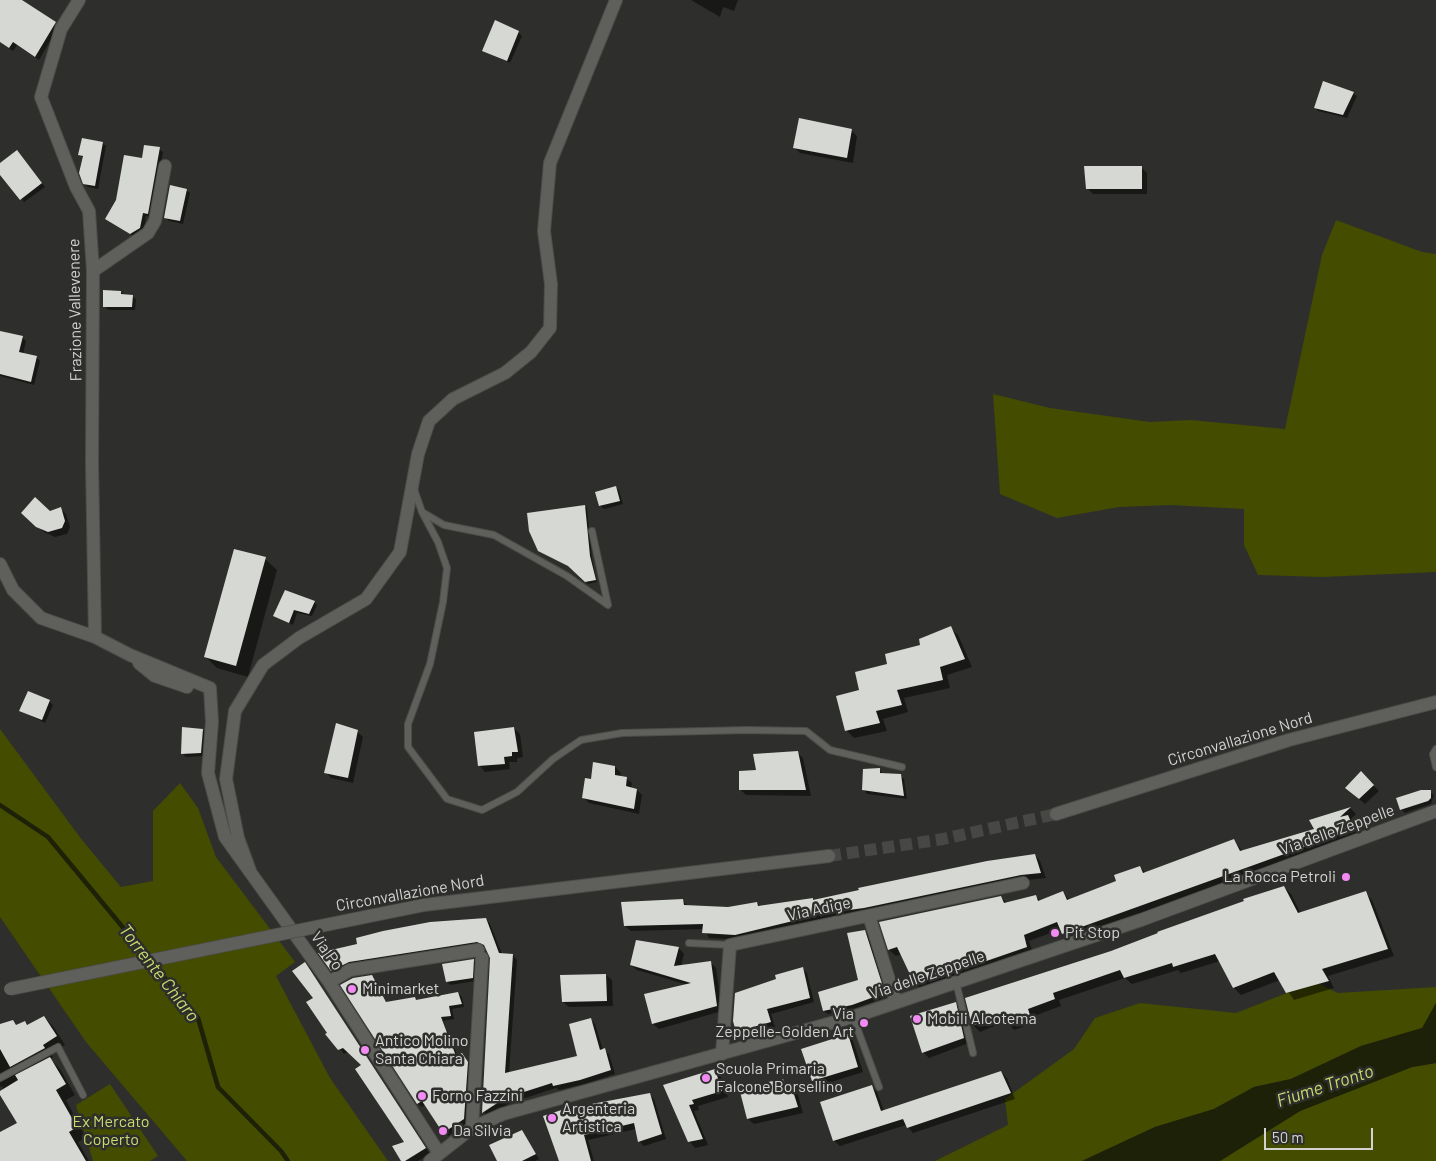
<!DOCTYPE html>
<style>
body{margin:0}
#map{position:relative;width:1436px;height:1161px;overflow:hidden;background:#2e2f2c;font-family:Barlow,sans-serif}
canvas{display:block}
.scale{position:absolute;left:1264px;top:1128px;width:109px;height:22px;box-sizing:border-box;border:2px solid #d3d3d1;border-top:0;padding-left:6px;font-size:15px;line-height:18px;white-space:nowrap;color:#d3d3d1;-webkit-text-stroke:4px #2e2f2c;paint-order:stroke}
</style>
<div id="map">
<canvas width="1436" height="1161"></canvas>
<div class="scale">50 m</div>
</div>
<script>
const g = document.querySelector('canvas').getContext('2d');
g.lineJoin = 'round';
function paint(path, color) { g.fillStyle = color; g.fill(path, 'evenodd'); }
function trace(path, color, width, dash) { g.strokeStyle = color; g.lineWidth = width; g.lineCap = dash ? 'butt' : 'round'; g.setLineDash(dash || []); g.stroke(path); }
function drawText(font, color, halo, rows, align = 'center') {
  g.font = font + ' Barlow,sans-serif'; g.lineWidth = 5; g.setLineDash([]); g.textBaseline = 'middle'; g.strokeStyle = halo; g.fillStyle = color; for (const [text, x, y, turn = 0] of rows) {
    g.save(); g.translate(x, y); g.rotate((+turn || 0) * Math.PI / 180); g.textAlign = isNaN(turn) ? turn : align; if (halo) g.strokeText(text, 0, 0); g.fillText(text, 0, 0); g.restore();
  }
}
const green = new Path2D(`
 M 1336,220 L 1422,252 L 1436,254 L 1436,572 L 1322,577 L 1258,575 L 1244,545 L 1244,509 L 1171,505 L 1119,507 L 1057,518 L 1000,494 L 993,394 L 1050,408 L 1150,422 L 1191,420 L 1285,429 L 1322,255 Z
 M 0,729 L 82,840 L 121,887 L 153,881 L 153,811 L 180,783 L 198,808 L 216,857 L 295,962 L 276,976 L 330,1078 L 388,1161 L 187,1161 L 86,1042 L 0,917 Z
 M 1315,982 L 1338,993 L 1436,987 L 1436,1003 L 1423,1028 L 1361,1046 L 1291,1079 L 1254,1087 L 1214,1109 L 1155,1127 L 1082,1161 L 935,1161 L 1008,1125 L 1005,1099 L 1074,1049 L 1095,1018 L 1140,1003 L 1236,1013 Z
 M 1436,1063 L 1436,1161 L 1220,1161 L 1300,1111 L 1412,1067 Z
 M 110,1084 L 158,1156 L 150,1161 L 93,1161 L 76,1105 Z`);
const water = new Path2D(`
 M 1436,1003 L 1436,1063 L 1412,1067 L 1300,1111 L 1220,1161 L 1082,1161 L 1155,1127 L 1214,1109 L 1254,1087 L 1291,1079 L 1361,1046 L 1422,1028 Z`);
const shadow = new Path2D(`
 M 0,0 L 20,0 L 58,27 L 39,60 L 17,45 L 13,51 L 0,42 Z
 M 691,0 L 738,0 L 734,11 L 723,7 L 720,17 Z
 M 518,32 L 522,36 L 510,63 L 484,50 Z
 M 1353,93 L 1357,96 L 1347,118 L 1318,111 L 1315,107 Z
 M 851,130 L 857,136 L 853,163 L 800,153 L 794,147 Z
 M 102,143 L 106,146 L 98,189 L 88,187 L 84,183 L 83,158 L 80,154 Z
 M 159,149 L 163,152 L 151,217 L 146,216 L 144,231 L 135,237 L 107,219 L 143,159 Z
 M 20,155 L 45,187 L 24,202 L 0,173 L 0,165 Z
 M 1141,167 L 1147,173 L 1147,194 L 1093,194 L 1087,188 Z
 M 186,190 L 190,193 L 183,224 L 169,221 L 165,217 Z
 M 120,292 L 136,299 L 135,310 L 108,310 L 105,306 Z
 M 0,333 L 22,337 L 26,341 L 23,354 L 37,358 L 40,361 L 34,385 L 0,376 Z
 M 616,487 L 619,491 L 623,504 L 604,509 L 600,506 L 596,493 Z
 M 584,506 L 587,508 L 592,559 L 597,582 L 588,584 L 572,568 Z
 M 60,509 L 66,514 L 70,527 L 67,534 L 55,537 L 44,532 L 28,519 Z
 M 265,559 L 277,570 L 248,677 L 217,668 L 206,657 Z
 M 314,602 L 317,605 L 312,616 L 297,613 L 293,625 L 275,616 Z
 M 950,628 L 958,635 L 972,667 L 947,675 L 950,688 L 904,698 L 908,712 L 883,719 L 887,731 L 854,738 L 846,730 L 860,691 L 889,665 Z
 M 49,701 L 53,705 L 45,723 L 21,711 Z
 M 514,728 L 520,734 L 523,757 L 517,758 L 517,762 L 509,762 L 510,769 L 485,772 L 480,766 L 476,734 Z
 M 203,730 L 206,733 L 204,756 L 186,757 L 182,753 Z
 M 357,731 L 363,737 L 353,783 L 331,778 L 326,772 Z
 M 798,753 L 803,758 L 811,796 L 746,795 L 740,789 L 758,771 Z
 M 615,767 L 621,773 L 620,777 L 626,778 L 632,783 L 631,789 L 637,790 L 642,795 L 639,814 L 589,803 L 583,797 L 592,780 Z
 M 879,769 L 883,774 L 900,776 L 904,779 L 907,799 L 867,794 L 864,790 Z
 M 1361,773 L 1379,791 L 1365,804 L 1353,794 Z
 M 1430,792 L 1434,795 L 1431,804 L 1405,813 L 1401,809 Z
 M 1350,808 L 1356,814 L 1351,819 L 1359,835 L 1069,939 L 1061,929 L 1029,941 L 1033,953 L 923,991 L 917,986 L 938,976 L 917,983 L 917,985 L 902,954 L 896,956 L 889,950 L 881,923 L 1001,897 L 1007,903 L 1035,896 L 1041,901 L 1063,892 L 1070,901 L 1118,882 L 1140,867 L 1146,873 L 1234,840 L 1243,852 L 1315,830 L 1311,821 Z
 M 1035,855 L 1040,861 L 1046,878 L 1027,880 L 742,940 L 709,938 L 704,929 L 631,931 L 625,926 L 683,901 L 688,906 L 728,909 L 757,903 L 761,907 L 814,902 Z
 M 1284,887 L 1291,894 L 1301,914 L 1365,893 L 1372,900 L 1394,956 L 1328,976 L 1334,988 L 1294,1000 L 1280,980 L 1241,995 L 1234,988 L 1220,961 L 1181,973 L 1178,970 L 1132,984 L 1125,978 L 1059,1000 L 1061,1006 L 1034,1016 L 1036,1022 L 1014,1030 L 1006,1021 L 980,1032 L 973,1025 L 1112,952 Z
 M 486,919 L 490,924 L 502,954 L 513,955 L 517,960 L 509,1073 L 579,1057 L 590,1019 L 595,1024 L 603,1050 L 609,1054 L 615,1074 L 585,1084 L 559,1090 L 556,1088 L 510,1103 L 488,1116 L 483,1112 L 491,958 L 487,948 L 482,946 L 337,975 L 320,954 Z
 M 864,931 L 868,935 L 887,997 L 856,1008 L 828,1014 L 824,1011 L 860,981 Z
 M 637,942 L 679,948 L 684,954 L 681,966 L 710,962 L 716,968 L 722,1011 L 659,1029 L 653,1024 L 688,985 L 637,970 L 631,965 Z
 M 473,960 L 477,964 L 476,981 L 450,985 L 447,981 Z
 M 305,964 L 309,969 L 430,1154 L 418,1161 L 402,1161 L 406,1143 L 363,1065 L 348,1052 L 344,1054 L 329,1034 L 315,999 Z
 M 802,968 L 807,973 L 814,1002 L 771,1014 L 775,1027 L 742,1036 L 737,1032 L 777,980 Z
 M 606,975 L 612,980 L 613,1006 L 569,1007 L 563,1002 Z
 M 371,976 L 387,1003 L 414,998 L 417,1001 L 458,993 L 462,997 L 464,1007 L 452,1009 L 454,1019 L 443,1021 L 458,1057 L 462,1054 L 471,1066 L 467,1123 L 448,1136 L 426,1104 L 422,1107 L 418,1104 L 342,985 Z
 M 955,1003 L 961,1009 L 969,1043 L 929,1058 L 923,1052 Z
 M 44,1017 L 53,1026 L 65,1045 L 50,1054 L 53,1057 L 50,1059 L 60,1069 L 75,1095 L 66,1100 L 86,1138 L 78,1142 L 89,1161 L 2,1161 L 0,1157 L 0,1134 L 19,1123 L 2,1086 L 0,1087 L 0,1025 L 13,1022 L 17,1026 L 25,1022 L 28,1025 Z
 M 848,1035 L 853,1041 L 863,1072 L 819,1086 L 813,1080 Z
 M 715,1071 L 721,1077 L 728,1097 L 698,1106 L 699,1110 L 694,1111 L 708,1145 L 695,1148 L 689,1141 L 665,1086 Z
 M 1001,1072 L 1007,1078 L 1015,1099 L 913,1133 L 906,1125 L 840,1146 L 834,1141 L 872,1086 L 877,1092 L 884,1111 Z
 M 783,1081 L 790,1090 L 792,1089 L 798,1095 L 803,1113 L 754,1124 L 748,1119 Z
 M 649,1094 L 654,1099 L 666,1139 L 644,1146 L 639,1141 L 636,1129 L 588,1140 L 594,1161 L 560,1161 L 582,1107 Z
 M 521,1131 L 539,1159 L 535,1161 L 498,1161 Z`);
const stream = new Path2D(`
 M 0,805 L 48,837 L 198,1018 L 218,1087 L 281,1151 L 288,1161`);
const building = new Path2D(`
 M 0,0 L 22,0 L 56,22 L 35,57 L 13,42 L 9,48 L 0,42 Z
 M 495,20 L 519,31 L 507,61 L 482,51 Z
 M 1323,81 L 1354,92 L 1343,115 L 1314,108 Z
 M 799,118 L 852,129 L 847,158 L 793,148 Z
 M 82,138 L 103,142 L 95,186 L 83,184 L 79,173 L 83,156 L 78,155 Z
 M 144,145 L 160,147 L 148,214 L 143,213 L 140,228 L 130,234 L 105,219 L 116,200 L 124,155 L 142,158 Z
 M 17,150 L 42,183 L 20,200 L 0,175 L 0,163 Z
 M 1084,166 L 1142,166 L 1142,189 L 1086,189 Z
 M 170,185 L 187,189 L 180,221 L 164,218 Z
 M 103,290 L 121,291 L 121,294 L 133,295 L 132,307 L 103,307 Z
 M 0,331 L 23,336 L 19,352 L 37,356 L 31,382 L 0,374 Z
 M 616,486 L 620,501 L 599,506 L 595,492 Z
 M 35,497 L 50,511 L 61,507 L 65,521 L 62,528 L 48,532 L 36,527 L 21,513 Z
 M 585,505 L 590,556 L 596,580 L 585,582 L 568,566 L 538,551 L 529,531 L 527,513 Z
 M 234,549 L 266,557 L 236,666 L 204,657 Z
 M 285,590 L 315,601 L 309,614 L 294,610 L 289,623 L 273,616 Z
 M 951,626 L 965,659 L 940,667 L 943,680 L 897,690 L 902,705 L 876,711 L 880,723 L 845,731 L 836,696 L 859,690 L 855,672 L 887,664 L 885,654 L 920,645 L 919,639 Z
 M 28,691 L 50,700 L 42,720 L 19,711 Z
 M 336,723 L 358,730 L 348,778 L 324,773 Z
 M 182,727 L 203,729 L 201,753 L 181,754 Z
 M 514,727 L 518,752 L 512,752 L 512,756 L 504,757 L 505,764 L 478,766 L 474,732 Z
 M 798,751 L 806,790 L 739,790 L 739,771 L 756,770 L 753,754 Z
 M 593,762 L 615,766 L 615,775 L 627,777 L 626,786 L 637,789 L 634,809 L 582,798 L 585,778 L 591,779 Z
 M 880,768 L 880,773 L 901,774 L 904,796 L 862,790 L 863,769 Z
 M 1361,771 L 1374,785 L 1359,799 L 1345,788 Z
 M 1421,790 L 1431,790 L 1431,798 L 1428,801 L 1400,810 L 1396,798 Z
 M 1351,807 L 1340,817 L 1348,815 L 1354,829 L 1062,934 L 1057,922 L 1024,935 L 1027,947 L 969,967 L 932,978 L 915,985 L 897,947 L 888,950 L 879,922 L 1001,896 L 1004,903 L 1036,895 L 1038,901 L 1063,891 L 1067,900 L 1116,881 L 1114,875 L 1140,866 L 1143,873 L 1234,839 L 1240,851 L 1314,829 L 1309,820 Z
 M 1035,854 L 1041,873 L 1021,875 L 864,908 L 826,913 L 735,935 L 702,933 L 703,924 L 624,926 L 621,902 L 683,899 L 684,905 L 728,907 L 757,902 L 758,906 L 813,898 L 813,900 L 859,890 L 858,888 L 987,861 Z
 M 1284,886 L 1298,913 L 1366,891 L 1388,949 L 1322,969 L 1329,981 L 1286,993 L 1274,972 L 1233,988 L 1215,954 L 1173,967 L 1172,963 L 1124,978 L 1120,970 L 1053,993 L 1055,999 L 1028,1009 L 1030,1015 L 1006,1024 L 1002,1014 L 972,1026 L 965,998 L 1111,951 L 1158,933 L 1157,932 L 1244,901 L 1243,899 Z
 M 486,918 L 499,953 L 513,954 L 505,1073 L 577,1056 L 569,1024 L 591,1018 L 600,1050 L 605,1048 L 611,1070 L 580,1080 L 553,1086 L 552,1083 L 505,1098 L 482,1113 L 490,958 L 484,945 L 477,942 L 349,962 L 331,971 L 318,953 L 357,944 L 356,938 L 383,931 L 430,922 Z
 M 865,930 L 885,993 L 852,1005 L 823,1011 L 818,992 L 858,980 L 847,933 Z
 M 636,940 L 679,947 L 674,966 L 711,961 L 717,1006 L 652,1024 L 644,994 L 691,983 L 630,965 Z
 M 474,959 L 473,978 L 446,982 L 442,964 Z
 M 305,962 L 426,1148 L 405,1161 L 401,1161 L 392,1146 L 404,1142 L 355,1069 L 361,1065 L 343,1048 L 338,1050 L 325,1034 L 327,1033 L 306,1002 L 313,998 L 292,971 Z
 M 803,967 L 810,998 L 767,1009 L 771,1022 L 736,1032 L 733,1021 L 735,993 L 776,979 L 775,975 Z
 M 606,974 L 607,1001 L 562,1002 L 560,975 Z
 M 372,975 L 386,1002 L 415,997 L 416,1000 L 458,992 L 462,1004 L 449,1006 L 451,1016 L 441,1017 L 456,1056 L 462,1053 L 468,1062 L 464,1119 L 443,1133 L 422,1101 L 417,1104 L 340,985 L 353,978 Z
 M 956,1002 L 964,1038 L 922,1053 L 910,1016 Z
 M 44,1016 L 57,1036 L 43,1045 L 45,1048 L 10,1067 L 0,1049 L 0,1024 L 13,1020 L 16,1025 L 25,1021 L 27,1025 Z
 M 848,1034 L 858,1067 L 812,1081 L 801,1049 Z
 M 50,1057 L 66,1084 L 56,1090 L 77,1127 L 69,1132 L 86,1161 L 0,1161 L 0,1132 L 17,1123 L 0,1095 L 0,1091 L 18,1080 L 15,1075 Z
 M 715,1069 L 722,1091 L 692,1100 L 694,1104 L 689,1105 L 703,1139 L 688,1142 L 663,1085 Z
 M 1001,1071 L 1011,1093 L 907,1128 L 903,1119 L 833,1141 L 820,1102 L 872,1085 L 881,1111 Z
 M 783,1079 L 787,1089 L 792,1088 L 798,1107 L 747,1119 L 739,1088 Z
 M 650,1093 L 662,1134 L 638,1142 L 634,1123 L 584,1135 L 591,1161 L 559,1161 L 543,1116 L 580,1104 L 581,1106 Z
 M 522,1130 L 536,1154 L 522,1161 L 497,1161 L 489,1145 Z`);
const secondaryTunnel = new Path2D(`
 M 829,856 L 943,839 L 1056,814`);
const service = new Path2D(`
 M 414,489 L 422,512 L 444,525 L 494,535 L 567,576 L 608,605 L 592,531
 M 422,512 L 438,542 L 447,568 L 443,602 L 430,664 L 408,724 L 408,747 L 447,799 L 482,810 L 517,792 L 553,759 L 581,740 L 622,733 L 747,730 L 806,731 L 830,750 L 902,767
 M 1436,749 L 1433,754 L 1436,767
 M 689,943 L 730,945
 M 956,982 L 973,1053
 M 853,1017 L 879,1087
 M 0,1078 L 58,1047 L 83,1095`);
const minor = new Path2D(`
 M 79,0 L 61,29 L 41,97 L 76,187 L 89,211 L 93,271 L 92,463 L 95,637
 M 93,271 L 148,233 L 155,221 L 165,166
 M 0,564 L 13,590 L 41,618 L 95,637 L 130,655 L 210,688
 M 139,663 L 155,676 L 187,687
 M 210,688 L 212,722 L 208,773 L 225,837 L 329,982 L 439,1153
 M 250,871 L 238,838 L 226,779 L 235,711 L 263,665 L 299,638 L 366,599 L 400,552 L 418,454 L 429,421 L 453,399 L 505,373 L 531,352 L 550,328 L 551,284 L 544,231 L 550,163 L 616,0
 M 869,916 L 896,1002
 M 329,982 L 350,970 L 478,950
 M 722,1054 L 730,945 L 1023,883
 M 472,1128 L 482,958`);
const tertiary = new Path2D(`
 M 430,1161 L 472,1128 L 503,1114 L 853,1017 L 1141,920 L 1436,811`);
const secondary = new Path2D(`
 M 1056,814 L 1289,740 L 1436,702
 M 424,905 L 829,856`);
const secondaryBridge = new Path2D(`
 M 10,989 L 424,905`);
const markers = [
 [1346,877,5,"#f28af3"],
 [1055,933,5,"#f28af3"],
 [352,989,5,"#f28af3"],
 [917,1019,5,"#f28af3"],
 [864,1023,5,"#f28af3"],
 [365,1050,5,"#f28af3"],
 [706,1078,5,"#f28af3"],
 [422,1096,5,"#f28af3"],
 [552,1118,5,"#f28af3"],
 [443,1131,5,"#f28af3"]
];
const streetNames = [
 ["Frazione Vallevenere",75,310,-91],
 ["Circonvallazione Nord",1240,739,-17],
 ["Via delle Zeppelle",1337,830,-20],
 ["Circonvallazione Nord",410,893,-10],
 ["Via Adige",819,909,-12],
 ["Via Po",327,951,55],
 ["Via delle Zeppelle",927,975,-19]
];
const poiNames = [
 ["La Rocca Petroli",1336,877,"right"],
 ["Pit Stop",1065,933],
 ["Minimarket",362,989],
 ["Via",854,1014,"right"],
 ["Zeppelle-Golden Art",854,1032,"right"],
 ["Mobili Alcotema",927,1019],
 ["Antico Molino",375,1041],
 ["Santa Chiara",375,1059],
 ["Scuola Primaria",716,1069],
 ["Falcone Borsellino",716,1087],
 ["Forno Fazzini",432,1096],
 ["Argenteria",562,1109],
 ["Artistica",562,1127],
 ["Da Silvia",453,1131]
];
const parkNames = [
 ["Ex Mercato",111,1122],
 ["Coperto",111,1140]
];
const waterNames = [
 ["Torrente Chiaro",159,973,52],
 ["Fiume Tronto",1325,1086,-18]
];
paint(green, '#444c00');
paint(water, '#1d2107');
paint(shadow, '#0007');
trace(stream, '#1d2107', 4.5);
paint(building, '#d6d8d3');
trace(secondaryTunnel, '#474845', 12, [12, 6]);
trace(service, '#4c4c49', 8);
trace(minor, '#4c4c49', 14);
trace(tertiary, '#4c4c49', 14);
trace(secondary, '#4c4c49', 14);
trace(service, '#5f605c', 6);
trace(minor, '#5f605c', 12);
trace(tertiary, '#5f605c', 12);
trace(secondary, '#5f605c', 12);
trace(secondaryBridge, '#4c4c49', 14, []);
trace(secondaryBridge, '#5f605c', 12);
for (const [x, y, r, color] of markers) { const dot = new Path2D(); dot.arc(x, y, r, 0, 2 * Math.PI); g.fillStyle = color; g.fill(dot); trace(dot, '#2e2f2c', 2); }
drawText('16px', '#d3d3d1', '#2e2f2c', streetNames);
drawText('16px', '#d3d3d1', '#2e2f2c', poiNames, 'left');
drawText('16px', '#c9da6e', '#2e2f2c', parkNames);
drawText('italic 18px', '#c9da6e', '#2e2f2c', waterNames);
</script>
